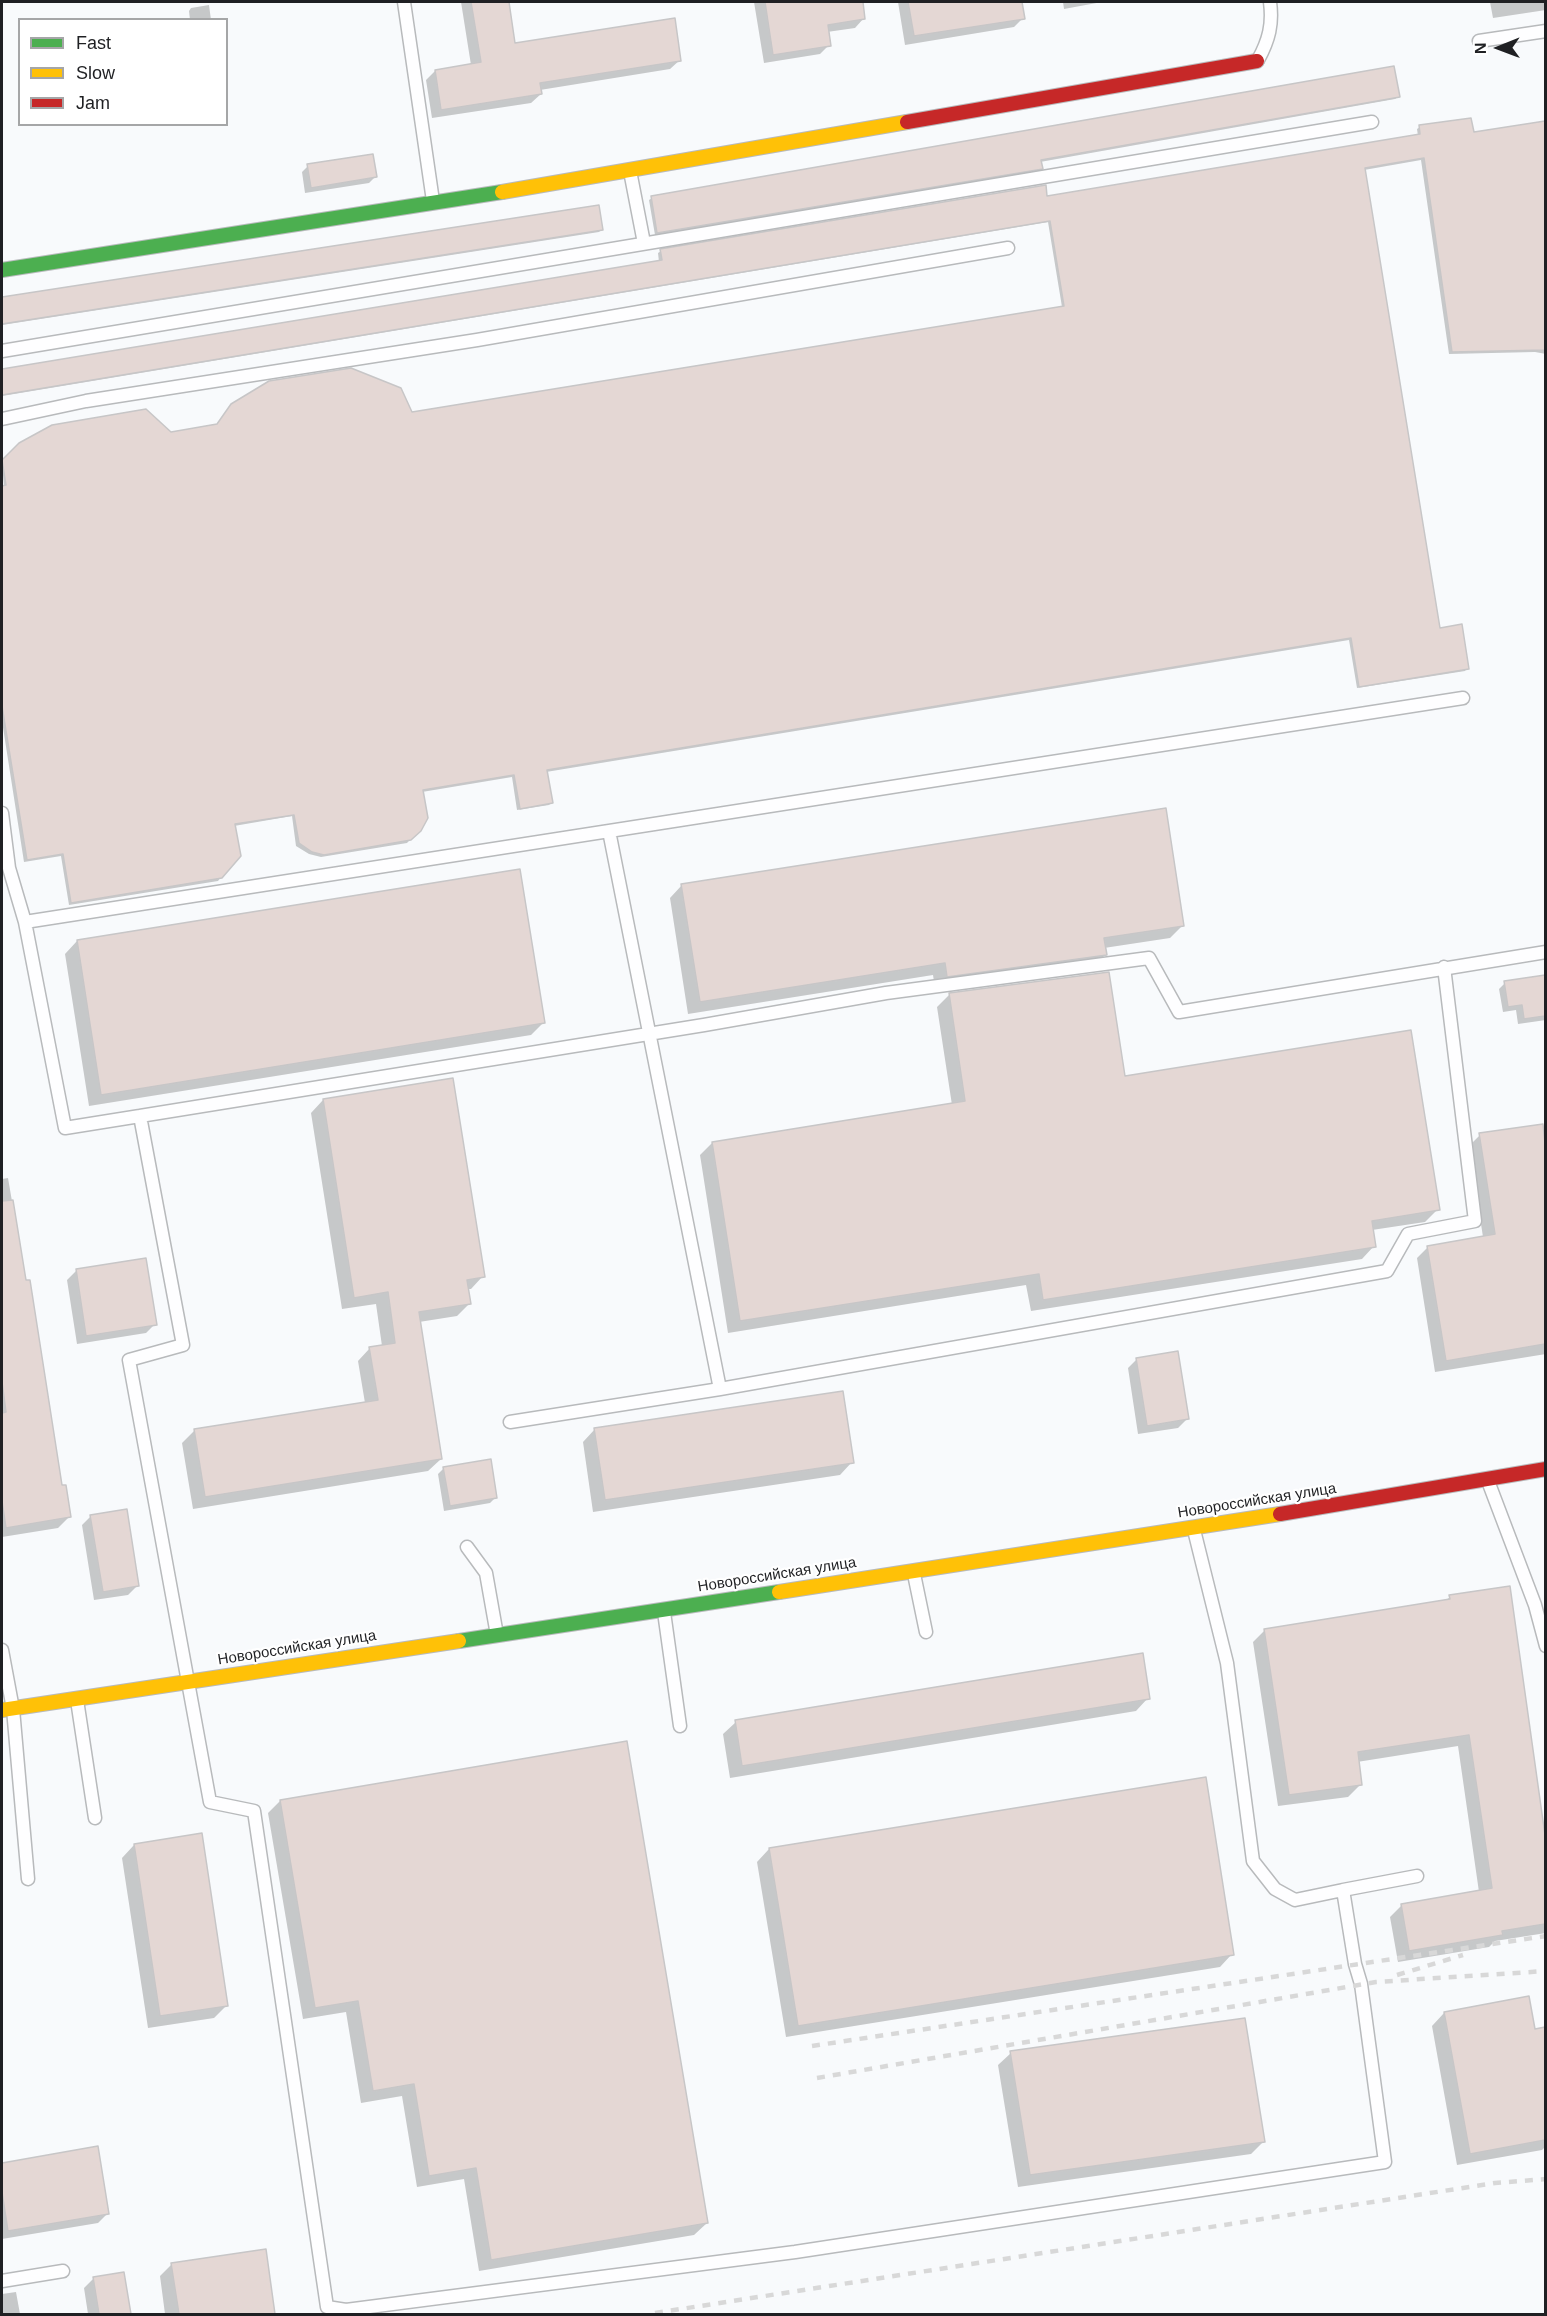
<!DOCTYPE html>
<meta charset="utf-8">
<style>
body{margin:0}
#map{position:relative;width:1547px;height:2316px;overflow:hidden;background:#f8fafc;font-family:Arial,sans-serif}
canvas{display:block}
.frame{position:absolute;inset:0;border:3px solid #1f2023;pointer-events:none}
.legend{position:absolute;left:18px;top:18px;width:210px;height:108px;box-sizing:border-box;background:#fff;border:2px solid #a5a6a7;margin:0;padding:8px 10px;list-style:none;font-size:18px;color:#1f2023}
.legend li{display:flex;align-items:center;gap:12px;height:30px}
.legend b{width:30px;border:2px solid #a5a6a7}
.north{position:absolute;left:1469px;top:18px;width:60px;height:60px;-webkit-text-stroke:4px #fff;paint-order:stroke;rotate:269deg;font-size:16px;font-weight:700;line-height:24px;text-align:center;color:#1f2023}
.north::after{content:'';display:block;margin:auto;width:21px;height:27px;background:#1f2023;clip-path:polygon(50% 0,100% 100%,50% 72%,0 100%)}
</style>
<div id="map">
<canvas width="1547" height="2316"></canvas>
<div class="frame"></div>
<ul class="legend">
<li><b style="height:8px;background:#4caf50"></b>Fast</li>
<li><b style="height:8px;background:#ffc107"></b>Slow</li>
<li><b style="height:8px;background:#c62828"></b>Jam</li>
</ul>
<div class="north">N</div>
</div>
<script>
const g = document.querySelector('canvas').getContext('2d');
g.lineJoin = 'round';
function paint(path, color) { g.fillStyle = color; g.fill(path, 'evenodd'); }
function trace(path, color, width, dash) { g.strokeStyle = color; g.lineWidth = width; g.lineCap = dash ? 'butt' : 'round'; g.setLineDash(dash || []); g.stroke(path); }
function drawText(font, color, halo, rows, align = 'center') {
  g.font = font + ' Arial,sans-serif'; g.lineWidth = 4.5; g.setLineDash([]); g.textBaseline = 'middle'; g.strokeStyle = halo; g.fillStyle = color; for (const [text, x, y, turn = 0] of rows) {
    g.save(); g.translate(x, y); g.rotate((+turn || 0) * Math.PI / 180); g.textAlign = isNaN(turn) ? turn : align; if (halo) g.strokeText(text, 0, 0); g.fillText(text, 0, 0); g.restore();
  }
}
const shadow = new Path2D(`
 M 461,2 L 507,2 L 514,45 L 680,60 L 670,69 L 540,90 L 541,94 L 531,103 L 432,118 L 426,80 L 435,71 L 471,65 Z
 M 754,2 L 861,2 L 864,18 L 855,28 L 827,32 L 829,45 L 820,54 L 764,63 Z
 M 898,2 L 1021,2 L 1023,18 L 1014,27 L 905,45 Z
 M 1063,2 L 1102,2 L 1064,9 Z
 M 1490,2 L 1546,2 L 1546,10 L 1493,18 Z
 M 209,5 L 211,20 L 190,20 L 189,11 L 191,8 Z
 M 1398,97 L 1395,99 L 1040,162 L 1041,168 L 1039,171 L 655,235 L 649,200 L 652,198 Z
 M 1546,123 L 1546,354 L 1535,352 L 1449,354 L 1421,160 L 1364,170 L 1439,629 L 1467,668 L 1465,671 L 1357,688 L 1349,640 L 546,772 L 551,803 L 549,805 L 517,810 L 512,777 L 422,792 L 419,830 L 407,843 L 321,857 L 309,854 L 296,846 L 292,816 L 234,826 L 221,877 L 218,881 L 69,905 L 61,856 L 24,862 L 2,721 L 2,488 L 4,487 L 2,463 L 20,444 L 171,433 L 217,425 L 411,414 L 1062,307 L 1048,222 L 2,396 L 2,371 L 659,262 L 658,253 L 661,251 L 1046,197 L 1418,136 L 1417,129 L 1420,127 L 1472,134 Z
 M 308,166 L 375,177 L 369,183 L 305,193 L 302,172 Z
 M 597,206 L 601,230 L 599,232 L 2,325 L 2,299 Z
 M 682,885 L 1183,925 L 1170,938 L 1104,948 L 1105,955 L 1093,967 L 935,988 L 933,975 L 688,1014 L 670,898 Z
 M 77,941 L 543,1023 L 531,1035 L 89,1106 L 65,954 Z
 M 1546,976 L 1546,1020 L 1518,1024 L 1516,1010 L 1503,1012 L 1499,989 L 1505,983 Z
 M 950,994 L 1123,1077 L 1438,1209 L 1425,1222 L 1372,1230 L 1374,1246 L 1362,1259 L 1031,1311 L 1026,1285 L 728,1333 L 700,1155 L 712,1143 L 952,1105 L 937,1007 Z
 M 323,1100 L 483,1276 L 471,1289 L 467,1289 L 469,1304 L 457,1316 L 419,1322 L 441,1459 L 428,1471 L 193,1509 L 182,1443 L 194,1431 L 365,1403 L 358,1361 L 370,1348 L 382,1346 L 376,1304 L 342,1309 L 311,1113 Z
 M 1542,1126 L 1546,1150 L 1546,1354 L 1435,1372 L 1417,1258 L 1428,1247 L 1483,1237 L 1469,1146 L 1480,1135 Z
 M 8,1178 L 61,1487 L 69,1517 L 58,1528 L 2,1537 L 2,1179 Z
 M 76,1271 L 155,1324 L 146,1333 L 77,1344 L 67,1280 Z
 M 1137,1359 L 1187,1419 L 1178,1428 L 1138,1434 L 1128,1368 Z
 M 595,1429 L 852,1462 L 840,1475 L 593,1512 L 583,1442 Z
 M 444,1468 L 496,1497 L 490,1503 L 444,1511 L 438,1474 Z
 M 91,1516 L 137,1586 L 128,1595 L 94,1600 L 82,1525 Z
 M 1508,1588 L 1546,1846 L 1546,1933 L 1495,1941 L 1489,1947 L 1398,1962 L 1390,1917 L 1402,1905 L 1479,1892 L 1458,1746 L 1357,1762 L 1360,1785 L 1348,1797 L 1278,1806 L 1253,1642 L 1265,1630 L 1445,1601 L 1450,1597 Z
 M 1148,1698 L 1136,1711 L 730,1778 L 723,1734 L 736,1722 Z
 M 280,1801 L 707,2223 L 694,2235 L 479,2271 L 464,2179 L 417,2187 L 402,2096 L 361,2103 L 346,2012 L 303,2019 L 268,1813 Z
 M 134,1845 L 227,2005 L 214,2018 L 148,2028 L 122,1858 Z
 M 769,1849 L 1232,1954 L 1220,1967 L 786,2037 L 757,1862 Z
 M 1444,2013 L 1534,2031 L 1546,2029 L 1546,2146 L 1542,2150 L 1457,2165 L 1432,2026 Z
 M 1011,2053 L 1263,2142 L 1251,2154 L 1018,2187 L 998,2065 Z
 M 96,2148 L 107,2214 L 98,2223 L 2,2239 L 2,2164 Z
 M 264,2251 L 274,2314 L 165,2314 L 160,2276 L 172,2264 Z
 M 123,2274 L 129,2314 L 88,2314 L 84,2288 L 94,2278 Z
 M 16,2292 L 20,2314 L 2,2314 L 2,2294 Z`);
const building = new Path2D(`
 M 471,2 L 509,2 L 515,43 L 675,18 L 681,61 L 540,83 L 542,94 L 441,110 L 435,70 L 481,62 Z
 M 765,2 L 863,2 L 865,19 L 828,25 L 831,46 L 773,55 Z
 M 908,2 L 1022,2 L 1025,19 L 914,36 Z
 M 1394,66 L 1400,97 L 1041,160 L 1043,169 L 657,233 L 651,196 Z
 M 1471,118 L 1474,132 L 1545,121 L 1545,350 L 1452,352 L 1424,158 L 1365,168 L 1440,628 L 1462,624 L 1469,669 L 1359,687 L 1351,638 L 547,770 L 553,803 L 520,809 L 514,775 L 423,790 L 428,818 L 421,831 L 411,840 L 324,855 L 312,852 L 299,843 L 294,815 L 235,824 L 241,856 L 222,878 L 71,903 L 63,854 L 27,860 L 2,706 L 2,486 L 6,485 L 2,460 L 19,443 L 52,425 L 146,409 L 171,432 L 217,424 L 231,404 L 269,381 L 351,368 L 401,388 L 412,412 L 1064,306 L 1050,221 L 2,395 L 2,369 L 662,260 L 660,249 L 1046,185 L 1047,196 L 1420,134 L 1419,125 Z
 M 373,154 L 377,177 L 311,188 L 307,164 Z
 M 599,205 L 603,230 L 2,324 L 2,297 Z
 M 1166,808 L 1184,926 L 1104,938 L 1107,955 L 947,977 L 945,963 L 700,1002 L 681,884 Z
 M 520,869 L 545,1023 L 101,1095 L 77,940 Z
 M 1109,972 L 1125,1076 L 1411,1030 L 1440,1210 L 1372,1221 L 1376,1247 L 1043,1300 L 1039,1274 L 740,1321 L 712,1142 L 965,1101 L 949,993 Z
 M 1545,975 L 1545,1016 L 1524,1019 L 1522,1005 L 1508,1007 L 1504,981 Z
 M 453,1078 L 485,1277 L 467,1280 L 471,1304 L 419,1312 L 442,1459 L 205,1497 L 194,1429 L 378,1400 L 369,1347 L 395,1343 L 388,1292 L 354,1298 L 323,1099 Z
 M 1543,1124 L 1545,1143 L 1545,1344 L 1446,1361 L 1427,1246 L 1495,1234 L 1479,1133 Z
 M 13,1200 L 26,1280 L 30,1280 L 62,1485 L 66,1485 L 71,1517 L 6,1528 L 2,1501 L 2,1413 L 6,1412 L 2,1382 L 2,1201 Z
 M 146,1258 L 157,1325 L 86,1336 L 76,1269 Z
 M 1178,1351 L 1189,1419 L 1147,1426 L 1136,1358 Z
 M 843,1391 L 854,1463 L 605,1500 L 594,1428 Z
 M 491,1459 L 497,1498 L 450,1506 L 443,1467 Z
 M 127,1509 L 139,1586 L 103,1592 L 90,1515 Z
 M 1510,1586 L 1545,1835 L 1545,1924 L 1502,1931 L 1503,1935 L 1409,1951 L 1401,1904 L 1492,1888 L 1469,1735 L 1358,1752 L 1362,1785 L 1289,1795 L 1264,1629 L 1450,1599 L 1449,1595 Z
 M 1143,1653 L 1150,1699 L 742,1766 L 735,1720 Z
 M 627,1741 L 708,2223 L 491,2260 L 476,2168 L 429,2176 L 414,2084 L 373,2091 L 358,2001 L 315,2008 L 280,1800 Z
 M 1206,1777 L 1234,1955 L 798,2026 L 769,1848 Z
 M 202,1833 L 228,2006 L 160,2016 L 134,1844 Z
 M 1529,1996 L 1535,2029 L 1545,2027 L 1545,2140 L 1470,2154 L 1444,2012 Z
 M 1245,2018 L 1265,2142 L 1030,2175 L 1010,2051 Z
 M 98,2146 L 109,2214 L 8,2231 L 2,2192 L 2,2163 Z
 M 266,2249 L 275,2314 L 179,2314 L 171,2263 Z
 M 124,2272 L 131,2314 L 99,2314 L 93,2277 Z`);
const lane = new Path2D(`
 M 404,2 L 433,201
 M 1479,41 L 1546,31
 M 1258,60 C 1269,40 1273,24 1270,2
 M 630,171 L 644,243
 M 2,351 L 1372,122
 M 2,419 L 86,401 L 477,340 L 1008,248
 M 2,813 L 9,868 L 25,922 L 65,1128 L 140,1116 L 183,1345 L 129,1360 L 210,1802 L 254,1811 L 327,2307 L 346,2310 L 795,2252 L 1385,2162 L 1361,1984 L 1355,1964 L 1343,1890 L 1417,1876
 M 609,831 L 720,1389
 M 25,922 L 1463,698
 M 140,1116 L 704,1025 L 886,993 L 1149,958 L 1179,1012 L 1546,952
 M 510,1422 L 720,1389 L 1387,1271 L 1408,1234 L 1475,1221 L 1444,967
 M 1488,1481 L 1535,1605 L 1546,1646
 M 1194,1530 L 1227,1663 L 1253,1861 L 1275,1889 L 1295,1900 L 1343,1890
 M 467,1547 L 486,1573 L 497,1635
 M 914,1574 L 926,1632
 M 664,1612 L 680,1726
 M 2,1650 L 13,1709 L 28,1879
 M 77,1700 L 95,1818
 M 2,2281 L 63,2271`);
const fast = new Path2D(`
 M 2,270 L 502,192
 M 459,1641 L 779,1592`);
const slow = new Path2D(`
 M 502,192 L 907,122
 M 779,1592 L 1280,1514
 M 2,1710 L 459,1641`);
const jam = new Path2D(`
 M 907,122 L 1257,61
 M 1280,1514 L 1546,1469`);
const rail = new Path2D(`
 M 1397,1975 L 1463,1955
 M 812,2046 L 1546,1936
 M 817,2078 L 1376,1982 L 1546,1971
 M 655,2313 L 1495,2183 L 1546,2179`);
const streetNames = [
 ["Новороссийская улица",1257,1501,-9],
 ["Новороссийская улица",777,1575,-9],
 ["Новороссийская улица",297,1648,-9]
];
paint(shadow, '#0003');
paint(building, '#e4d7d4');
trace(building, '#c7c6c7', 1.5);
trace(lane, '#b8babc', 15);
trace(fast, '#b8babc', 16);
trace(slow, '#b8babc', 16);
trace(jam, '#b8babc', 16);
trace(lane, '#fefeff', 12);
trace(fast, '#4caf50', 14);
trace(slow, '#ffc107', 14);
trace(jam, '#c62828', 14);
trace(rail, '#d8d8d8', 4.5, [8, 8]);
drawText('15px', '#1f2023', '#fff', streetNames);
</script>
